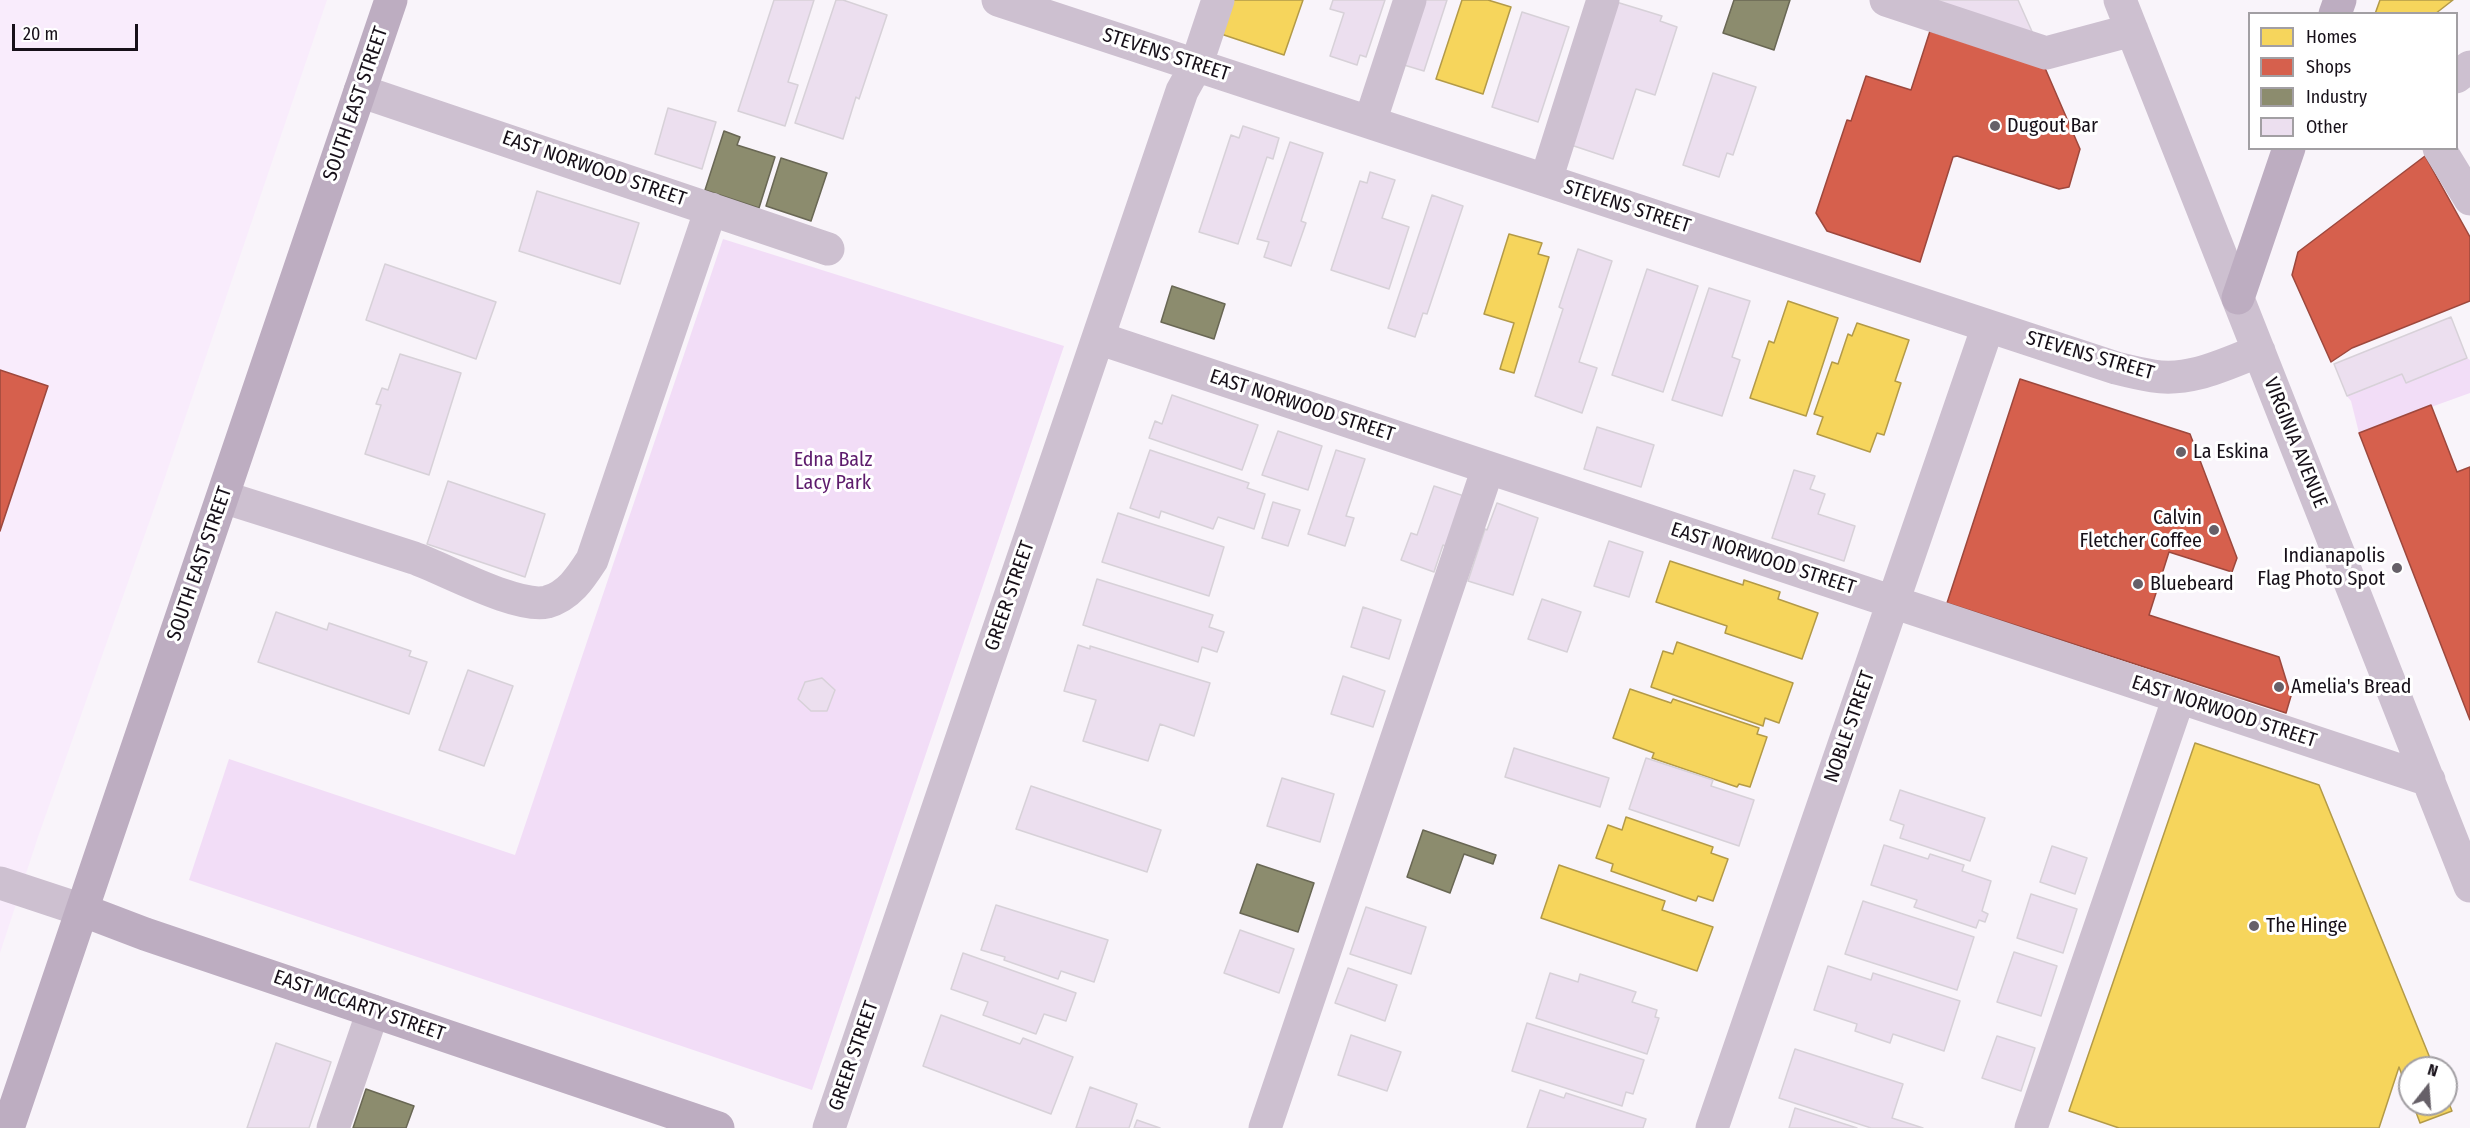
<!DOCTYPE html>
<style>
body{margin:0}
#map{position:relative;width:2470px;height:1128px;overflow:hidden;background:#f9f4fa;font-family:"Fira Sans Condensed",sans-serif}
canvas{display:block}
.legend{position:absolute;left:2248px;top:12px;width:210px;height:138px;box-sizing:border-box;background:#fff;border:2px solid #a29fa3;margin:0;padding:8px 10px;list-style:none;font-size:18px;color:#171019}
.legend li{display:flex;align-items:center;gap:12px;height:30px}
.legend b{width:30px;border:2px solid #a29fa3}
.north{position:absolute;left:2398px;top:1056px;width:60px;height:60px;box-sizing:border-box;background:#fff;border:2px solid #a29fa3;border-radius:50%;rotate:17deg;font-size:16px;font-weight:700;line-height:24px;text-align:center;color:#171019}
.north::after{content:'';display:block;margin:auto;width:21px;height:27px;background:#666068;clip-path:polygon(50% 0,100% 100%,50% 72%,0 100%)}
.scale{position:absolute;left:12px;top:24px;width:126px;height:27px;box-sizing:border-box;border:3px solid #171019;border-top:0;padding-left:8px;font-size:18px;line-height:21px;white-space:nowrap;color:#171019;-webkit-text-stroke:4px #fff;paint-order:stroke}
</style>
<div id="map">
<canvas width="2470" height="1128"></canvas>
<ul class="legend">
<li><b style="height:16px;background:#f6d55c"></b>Homes</li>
<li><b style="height:16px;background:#d6604d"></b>Shops</li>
<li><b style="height:16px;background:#8c8c6e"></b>Industry</li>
<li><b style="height:16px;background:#ecdfef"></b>Other</li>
</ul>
<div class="north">N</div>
<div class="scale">20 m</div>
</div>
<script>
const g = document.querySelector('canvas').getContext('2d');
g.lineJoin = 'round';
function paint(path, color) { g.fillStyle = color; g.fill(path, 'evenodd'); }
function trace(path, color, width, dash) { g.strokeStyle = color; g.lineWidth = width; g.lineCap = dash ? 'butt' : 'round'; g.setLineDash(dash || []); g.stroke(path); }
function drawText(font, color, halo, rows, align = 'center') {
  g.font = font + ' "Fira Sans Condensed",sans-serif'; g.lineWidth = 6; g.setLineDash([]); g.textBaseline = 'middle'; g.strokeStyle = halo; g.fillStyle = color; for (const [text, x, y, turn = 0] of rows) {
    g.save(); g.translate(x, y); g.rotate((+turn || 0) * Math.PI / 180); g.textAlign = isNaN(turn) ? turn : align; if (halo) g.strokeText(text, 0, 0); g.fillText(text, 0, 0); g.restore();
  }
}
const built = new Path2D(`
 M 0,0 L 327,0 L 162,486 L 38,837 L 0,953 Z`);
const green = new Path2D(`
 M 723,239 L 1064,346 L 812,1090 L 189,880 L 229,759 L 515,855 Z
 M 2467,358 L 2470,360 L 2470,393 L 2359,433 L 2351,401 L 2347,396 L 2402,374 L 2406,382 Z`);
const homes = new Path2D(`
 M 1233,0 L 1303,0 L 1284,55 L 1221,34 Z
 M 1462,0 L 1488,0 L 1511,7 L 1483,94 L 1436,79 Z
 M 2380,0 L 2453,0 L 2435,14 L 2375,14 Z
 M 1509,234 L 1542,243 L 1538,254 L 1549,257 L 1514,373 L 1500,369 L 1514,323 L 1484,314 Z
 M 1788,301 L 1838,318 L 1806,416 L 1750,398 L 1769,341 L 1774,343 Z
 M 1857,323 L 1909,340 L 1895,381 L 1901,383 L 1884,435 L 1877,433 L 1870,452 L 1817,434 L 1823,417 L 1814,414 L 1832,362 L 1838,364 L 1848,334 L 1852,336 Z
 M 1670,561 L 1743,585 L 1744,580 L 1780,592 L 1778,599 L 1818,613 L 1802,659 L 1725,633 L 1727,626 L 1656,602 Z
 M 1677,642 L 1793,683 L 1779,723 L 1765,718 L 1763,726 L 1651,687 L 1663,651 L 1673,654 Z
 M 1630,689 L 1671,703 L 1673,699 L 1759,728 L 1757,734 L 1767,737 L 1750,787 L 1739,784 L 1737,787 L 1652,758 L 1654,753 L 1613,738 Z
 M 2195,743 L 2319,785 L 2434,1068 L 2410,1068 L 2410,1097 L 2399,1067 L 2379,1128 L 2119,1128 L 2069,1111 Z
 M 1626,817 L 1713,847 L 1711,853 L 1728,859 L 1713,901 L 1698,896 L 1696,901 L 1611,871 L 1613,864 L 1596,858 L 1608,825 L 1622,830 Z
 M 1559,865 L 1665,901 L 1662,910 L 1713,927 L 1697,971 L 1541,918 Z
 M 2446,1096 L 2452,1111 L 2420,1123 L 2413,1104 L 2446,1104 Z`);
const shops = new Path2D(`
 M 1930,31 L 2045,68 L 2080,149 L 2069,187 L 2059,189 L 1957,156 L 1953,157 L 1920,262 L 1827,231 L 1816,213 L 1847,120 L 1851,121 L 1866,76 L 1911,90 Z
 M 2425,156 L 2470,237 L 2470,301 L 2352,348 L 2331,362 L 2292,275 L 2298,252 Z
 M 0,370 L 48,386 L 0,531 Z
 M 2020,379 L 2190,434 L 2237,558 L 2232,572 L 2169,552 L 2149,615 L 2279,657 L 2291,696 L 2286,713 L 1947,603 Z
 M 2431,405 L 2457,472 L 2470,467 L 2470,720 L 2359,433 Z`);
const industry = new Path2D(`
 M 1734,0 L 1790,0 L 1774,50 L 1723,33 Z
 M 724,131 L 740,137 L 737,145 L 775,157 L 759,208 L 705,190 Z
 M 781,158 L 827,173 L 811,221 L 766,206 Z
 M 1172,286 L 1225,304 L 1214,339 L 1161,322 Z
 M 1423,830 L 1496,855 L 1493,864 L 1464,854 L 1450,893 L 1407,877 Z
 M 1257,864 L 1314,883 L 1298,932 L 1240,913 Z
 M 366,1089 L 414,1106 L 406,1128 L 353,1128 Z`);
const building = new Path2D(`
 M 774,0 L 814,0 L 788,82 L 798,85 L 785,126 L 738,111 Z
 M 836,0 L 843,0 L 887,15 L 859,99 L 856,97 L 843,139 L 795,123 Z
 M 1333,0 L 1385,0 L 1366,57 L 1360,55 L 1357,65 L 1330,56 L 1344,13 L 1330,9 Z
 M 1414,0 L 1447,0 L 1424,71 L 1394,62 Z
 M 1927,0 L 2018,0 L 2034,36 Z
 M 1613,1 L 1662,16 L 1660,21 L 1677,27 L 1655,95 L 1636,89 L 1613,159 L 1571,145 Z
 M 1522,12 L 1569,27 L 1538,122 L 1492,107 Z
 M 1713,73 L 1756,87 L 1733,155 L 1727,153 L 1719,177 L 1683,165 Z
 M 668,108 L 716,122 L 702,169 L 655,154 Z
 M 1243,126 L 1279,138 L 1273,159 L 1267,157 L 1238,244 L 1199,232 L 1231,135 L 1239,138 Z
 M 1290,142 L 1323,153 L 1301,221 L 1306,223 L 1291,266 L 1264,257 L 1269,242 L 1257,239 Z
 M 1370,172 L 1395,180 L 1382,218 L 1409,227 L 1389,289 L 1331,270 L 1360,181 L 1367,183 Z
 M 537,191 L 639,223 L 620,284 L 519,251 Z
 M 1432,195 L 1463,206 L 1427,314 L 1423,313 L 1415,337 L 1388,328 Z
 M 1578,249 L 1612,261 L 1579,362 L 1597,368 L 1582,413 L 1535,396 L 1563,309 L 1559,307 Z
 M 385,264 L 496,302 L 476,359 L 366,320 Z
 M 1647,269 L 1698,286 L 1663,392 L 1612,375 Z
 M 1709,288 L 1750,301 L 1732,357 L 1740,360 L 1722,416 L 1672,400 Z
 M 2451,317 L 2467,358 L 2406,383 L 2402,374 L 2347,396 L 2334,364 Z
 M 400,354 L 461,373 L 429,475 L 365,454 L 381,405 L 376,404 L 382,388 L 388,390 Z
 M 1172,395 L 1258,425 L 1242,470 L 1149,438 L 1155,421 L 1162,424 Z
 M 1597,427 L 1654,445 L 1641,487 L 1584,469 Z
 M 1278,431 L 1322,446 L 1308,490 L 1262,475 Z
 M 1150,450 L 1249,483 L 1247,488 L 1265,494 L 1254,529 L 1218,517 L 1213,529 L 1161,511 L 1159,518 L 1130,508 Z
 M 1336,450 L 1365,459 L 1346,516 L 1354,518 L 1345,546 L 1308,534 Z
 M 1794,470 L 1815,476 L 1810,489 L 1825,494 L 1818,514 L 1855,526 L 1844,561 L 1772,538 Z
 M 448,481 L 545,514 L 525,577 L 427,544 Z
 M 1434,486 L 1464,496 L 1447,547 L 1443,545 L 1434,572 L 1401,560 L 1411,533 L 1417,535 Z
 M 1273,502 L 1300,510 L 1288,546 L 1262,538 Z
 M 1497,503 L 1538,518 L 1513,595 L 1468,581 L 1485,529 L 1487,530 Z
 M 1118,513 L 1224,547 L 1209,596 L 1102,562 Z
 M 1609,541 L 1643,552 L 1629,597 L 1594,586 Z
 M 1097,579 L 1213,615 L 1209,627 L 1224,632 L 1217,652 L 1202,647 L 1198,662 L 1083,625 Z
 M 1542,599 L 1581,612 L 1567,652 L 1528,639 Z
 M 1363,607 L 1401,620 L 1389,659 L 1351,647 Z
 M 276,612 L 327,630 L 329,623 L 411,651 L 409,656 L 427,662 L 409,714 L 258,662 Z
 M 1078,645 L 1090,649 L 1090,646 L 1210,683 L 1194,736 L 1160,724 L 1148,761 L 1083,741 L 1096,700 L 1064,691 Z
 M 468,670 L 513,686 L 484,766 L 439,750 Z
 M 1343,676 L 1385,691 L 1373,727 L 1331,714 Z
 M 822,678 L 835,690 L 827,711 L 811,711 L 798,699 L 805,682 Z
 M 1514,748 L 1609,778 L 1600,807 L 1505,777 Z
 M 1646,758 L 1713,780 L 1711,786 L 1754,800 L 1739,846 L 1629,809 Z
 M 1282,778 L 1334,794 L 1320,842 L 1267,826 Z
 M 1031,786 L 1161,830 L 1147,872 L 1016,829 Z
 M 1900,790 L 1985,818 L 1970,861 L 1900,838 L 1904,825 L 1890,820 Z
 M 1884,845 L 1928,859 L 1930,854 L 1964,865 L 1962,871 L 1991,881 L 1982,911 L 1988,914 L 1985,922 L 1979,920 L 1976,928 L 1914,907 L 1917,900 L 1871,885 Z
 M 2052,846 L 2087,858 L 2075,894 L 2040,882 Z
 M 2031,894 L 2077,909 L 2063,953 L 2017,938 Z
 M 1863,901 L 1974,937 L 1957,990 L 1845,954 Z
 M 996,905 L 1108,940 L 1094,982 L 1061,971 L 1058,979 L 1004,960 L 1005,957 L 981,950 Z
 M 1366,907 L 1426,927 L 1411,974 L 1350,954 Z
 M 1240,930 L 1294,949 L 1279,993 L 1224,973 Z
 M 2014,952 L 2057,966 L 2041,1016 L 1997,1002 Z
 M 963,953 L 1076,993 L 1066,1021 L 1044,1014 L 1036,1034 L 983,1015 L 988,1002 L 951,989 Z
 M 1828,966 L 1871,980 L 1873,973 L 1960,1001 L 1944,1051 L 1893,1034 L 1890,1043 L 1855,1031 L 1857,1024 L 1814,1010 Z
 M 1348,968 L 1397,985 L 1385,1021 L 1335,1003 Z
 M 1550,973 L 1578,982 L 1580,974 L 1636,992 L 1632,1002 L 1657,1010 L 1655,1017 L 1659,1018 L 1647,1054 L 1536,1018 Z
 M 941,1015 L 1020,1044 L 1023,1038 L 1073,1057 L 1051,1114 L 923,1066 Z
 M 1527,1023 L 1644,1060 L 1633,1094 L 1626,1092 L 1622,1106 L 1512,1071 Z
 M 1351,1035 L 1401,1052 L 1387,1091 L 1338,1075 Z
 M 1997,1036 L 2035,1048 L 2021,1091 L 1982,1078 Z
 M 276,1043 L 331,1062 L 309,1128 L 247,1128 Z
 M 1795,1049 L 1903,1084 L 1892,1118 L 1923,1128 L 1871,1128 L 1779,1098 Z
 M 1090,1087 L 1137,1104 L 1129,1128 L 1076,1128 Z
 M 1540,1090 L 1564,1098 L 1566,1093 L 1646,1119 L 1643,1128 L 1527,1128 Z
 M 1795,1108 L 1857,1128 L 1789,1128 Z
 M 1137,1120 L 1160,1128 L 1134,1128 Z`);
const minor = new Path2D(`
 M 998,0 L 2116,368 C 2128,371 2141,374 2153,376 C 2191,382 2225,364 2259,351
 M 1886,0 L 2046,53 L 2132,30
 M 2120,0 L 2470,886
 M 2456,77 L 2470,67
 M 360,91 L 828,249
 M 1370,122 L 1410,0
 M 2439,148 L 2470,199
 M 1546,180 L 1603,0
 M 1098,338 L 2429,780
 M 223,497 C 287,517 350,537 414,558 C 445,569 517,609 547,602 C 569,596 581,577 592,560 L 711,209
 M 0,883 L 82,910
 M 333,1128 L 373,1011
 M 829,1128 L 1182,91 L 1196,66 L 1218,0
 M 1265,1128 L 1488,468
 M 1712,1128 L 1988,326
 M 2031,1128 L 2179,697`);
const major = new Path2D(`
 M 2335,14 L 2340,0
 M 2238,298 L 2289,148
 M 82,910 L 145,934 L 718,1128
 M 8,1128 L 391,0`);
const markers = [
 [1995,126,6,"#666068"],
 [2181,452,6,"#666068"],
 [2214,530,6,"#666068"],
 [2397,568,6,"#666068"],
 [2138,584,6,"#666068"],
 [2279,687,6,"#666068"],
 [2254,926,6,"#666068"]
];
const streetNames = [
 ["STEVENS STREET",1166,55,18],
 ["SOUTH EAST STREET",356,104,-71],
 ["EAST NORWOOD STREET",594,169,19],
 ["STEVENS STREET",1627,207,18],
 ["STEVENS STREET",2090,356,16],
 ["EAST NORWOOD STREET",1302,406,18],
 ["VIRGINIA AVENUE",2295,443,68],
 ["EAST NORWOOD STREET",1763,559,18],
 ["SOUTH EAST STREET",200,564,-71],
 ["GREER STREET",1010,596,-71],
 ["EAST NORWOOD STREET",2224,712,18],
 ["NOBLE STREET",1850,727,-71],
 ["EAST MCCARTY STREET",359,1006,19],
 ["GREER STREET",854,1056,-71]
];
const poiNames = [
 ["Dugout Bar",2007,126],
 ["La Eskina",2193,452],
 ["Calvin",2202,518,"right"],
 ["Fletcher Coffee",2202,541,"right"],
 ["Indianapolis",2385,556,"right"],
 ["Flag Photo Spot",2385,579,"right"],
 ["Bluebeard",2150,584],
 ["Amelia's Bread",2291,687],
 ["The Hinge",2266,926]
];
const parkNames = [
 ["Edna Balz",833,460],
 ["Lacy Park",833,483]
];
paint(built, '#f9ecfc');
paint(green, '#f2ddf7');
paint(homes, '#f6d55c');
trace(homes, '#b39a48', 1.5);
paint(shops, '#d6604d');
trace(shops, '#9d483d', 1.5);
paint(industry, '#8c8c6e');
trace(industry, '#696754', 1.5);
paint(building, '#ecdfef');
trace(building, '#d7d1d8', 1.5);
trace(minor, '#cdc0d0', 33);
trace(major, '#bdadc1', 33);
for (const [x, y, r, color] of markers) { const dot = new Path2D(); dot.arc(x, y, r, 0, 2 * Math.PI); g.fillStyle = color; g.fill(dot); trace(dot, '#fff', 2); }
drawText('20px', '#171019', '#fff', streetNames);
drawText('20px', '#171019', '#fff', poiNames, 'left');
drawText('20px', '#5d1b6c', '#fff', parkNames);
</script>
